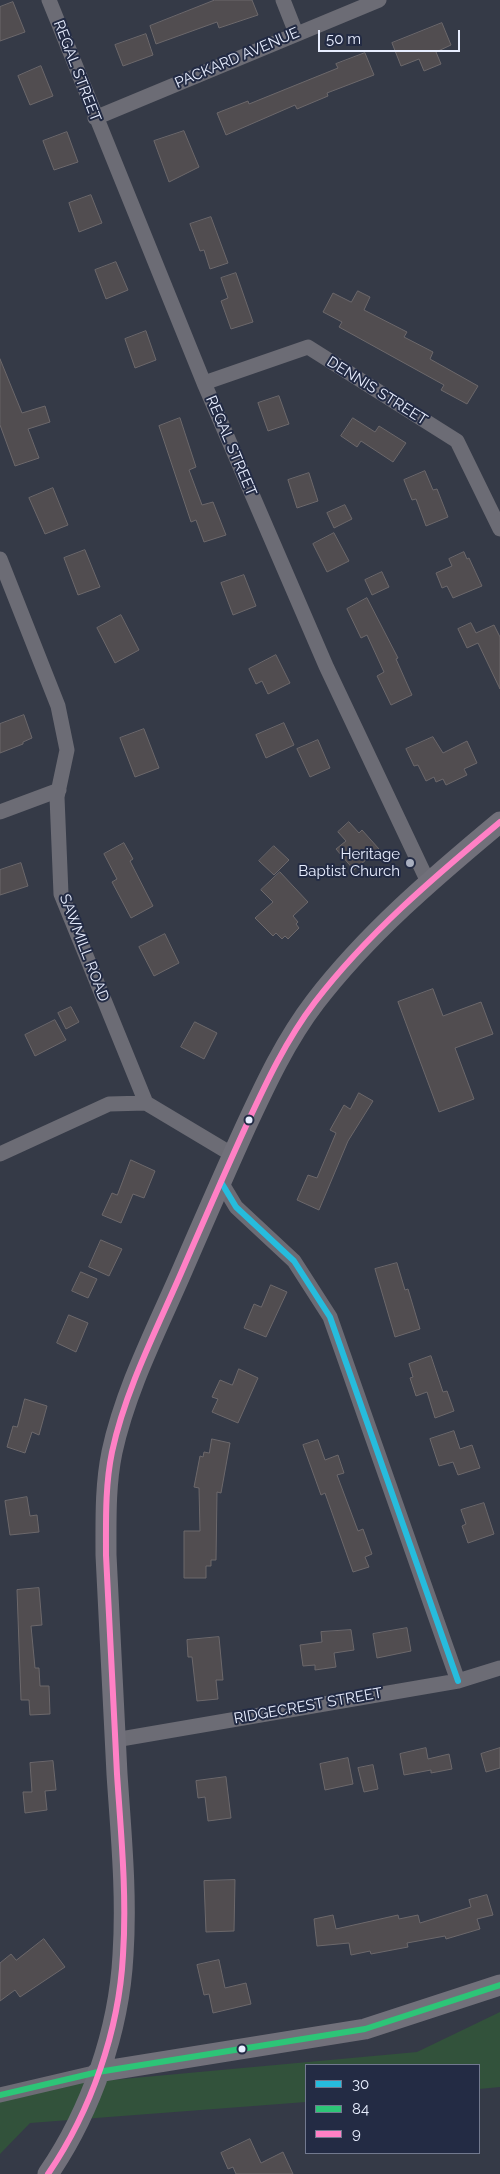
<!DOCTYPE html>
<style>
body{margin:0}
#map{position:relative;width:500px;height:2174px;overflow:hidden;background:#353a47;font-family:Raleway,sans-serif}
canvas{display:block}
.legend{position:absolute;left:305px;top:2064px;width:175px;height:90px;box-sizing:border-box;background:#232b44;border:1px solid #72798f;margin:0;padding:6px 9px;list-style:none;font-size:15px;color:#e8eeff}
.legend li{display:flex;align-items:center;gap:10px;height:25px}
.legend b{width:25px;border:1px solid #72798f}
.scale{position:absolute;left:318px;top:30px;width:142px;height:22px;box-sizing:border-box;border:2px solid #e8eeff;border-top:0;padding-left:6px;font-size:15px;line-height:18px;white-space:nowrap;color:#e8eeff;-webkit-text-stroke:4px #232b44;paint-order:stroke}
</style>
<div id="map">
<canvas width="500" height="2174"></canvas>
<ul class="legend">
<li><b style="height:6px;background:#26bcdd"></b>30</li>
<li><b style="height:6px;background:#2dc577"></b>84</li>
<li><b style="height:6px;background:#ff80c5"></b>9</li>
</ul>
<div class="scale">50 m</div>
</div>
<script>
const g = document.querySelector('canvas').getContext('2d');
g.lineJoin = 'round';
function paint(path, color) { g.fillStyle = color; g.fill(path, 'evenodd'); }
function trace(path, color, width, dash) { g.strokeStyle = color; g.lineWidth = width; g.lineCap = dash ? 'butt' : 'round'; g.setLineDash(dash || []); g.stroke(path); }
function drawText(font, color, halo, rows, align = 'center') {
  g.font = font + ' Raleway,sans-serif'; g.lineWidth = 4; g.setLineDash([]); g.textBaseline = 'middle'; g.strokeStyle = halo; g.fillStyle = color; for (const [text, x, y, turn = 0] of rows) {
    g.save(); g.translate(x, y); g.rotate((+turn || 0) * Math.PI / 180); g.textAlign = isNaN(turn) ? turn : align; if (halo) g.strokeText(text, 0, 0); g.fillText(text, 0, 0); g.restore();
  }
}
const green = new Path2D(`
 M 500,2012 L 500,2087 L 479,2089 L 479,2065 L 306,2065 L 306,2102 L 30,2123 L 0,2154 L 0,2095 L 14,2089 L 417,2052 Z`);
const building = new Path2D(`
 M 215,0 L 252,0 L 258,15 L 219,28 L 217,22 L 156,44 L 150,26 Z
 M 13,2 L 25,32 L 0,41 L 0,7 Z
 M 442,23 L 451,45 L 436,52 L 441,64 L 424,71 L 419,59 L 401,66 L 392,43 Z
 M 146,34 L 153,55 L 123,66 L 115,45 Z
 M 365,53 L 374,75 L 327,93 L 328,96 L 297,109 L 295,105 L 226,135 L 217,113 L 248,101 L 249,104 L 338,68 L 336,64 Z
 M 41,66 L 53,96 L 30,105 L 18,76 Z
 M 184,131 L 199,167 L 169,182 L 154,141 Z
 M 67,132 L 78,162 L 54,170 L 43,141 Z
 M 91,195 L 102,223 L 79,232 L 69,203 Z
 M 211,217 L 228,263 L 210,269 L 204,250 L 200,251 L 190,224 Z
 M 116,262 L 128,290 L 106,299 L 95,270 Z
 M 236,273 L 253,322 L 231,329 L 221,301 L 228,298 L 221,278 Z
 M 358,291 L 370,297 L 364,310 L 407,332 L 404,337 L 433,352 L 430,359 L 478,386 L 467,404 L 441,390 L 444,385 L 339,327 L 342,322 L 323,312 L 333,293 L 351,302 Z
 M 146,331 L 156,360 L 135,368 L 125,339 Z
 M 0,359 L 22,413 L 45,406 L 50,422 L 28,429 L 39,458 L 15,466 L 0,425 Z
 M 279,396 L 289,424 L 268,431 L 258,403 Z
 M 180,418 L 196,467 L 189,470 L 202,505 L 213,502 L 226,535 L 204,542 L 196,520 L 191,522 L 159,426 Z
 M 353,418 L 375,432 L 379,426 L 406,443 L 393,462 L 361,441 L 357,447 L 341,436 Z
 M 425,471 L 433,490 L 437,489 L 448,517 L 426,526 L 416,499 L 412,500 L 404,480 Z
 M 309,473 L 318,501 L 297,508 L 288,480 Z
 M 53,488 L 68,525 L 45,534 L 29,498 Z
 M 345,505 L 352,519 L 334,528 L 327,513 Z
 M 334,533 L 349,561 L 327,572 L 313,544 Z
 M 85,550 L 100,587 L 78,595 L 64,558 Z
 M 464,552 L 467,559 L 469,558 L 482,586 L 453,598 L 447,586 L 442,588 L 436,573 L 452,566 L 449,559 Z
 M 382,572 L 389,587 L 372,595 L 365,580 Z
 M 244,575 L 256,606 L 233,615 L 221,583 Z
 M 367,598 L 398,658 L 396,659 L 412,695 L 391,705 L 377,676 L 384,672 L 367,635 L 361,638 L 347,609 Z
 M 121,615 L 139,650 L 115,663 L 97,628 Z
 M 471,623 L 476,633 L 494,625 L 500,637 L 500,689 L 478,643 L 467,648 L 458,629 Z
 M 276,655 L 290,683 L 268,694 L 262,681 L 256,684 L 249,669 Z
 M 24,715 L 32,738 L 23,742 L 23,744 L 0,753 L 0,724 Z
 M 284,723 L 294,745 L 266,758 L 256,735 Z
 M 144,729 L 159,768 L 135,777 L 120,738 Z
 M 433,737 L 443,753 L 467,741 L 477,763 L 464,769 L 467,775 L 446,785 L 443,779 L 436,782 L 434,777 L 426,781 L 418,765 L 414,766 L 406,749 Z
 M 318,740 L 330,768 L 310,777 L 297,749 Z
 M 349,822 L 359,833 L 362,830 L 379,849 L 354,870 L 336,849 L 346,841 L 338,832 Z
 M 124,843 L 133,859 L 130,861 L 153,906 L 131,918 L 112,882 L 117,879 L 104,854 Z
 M 274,846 L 289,860 L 274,875 L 259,861 Z
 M 21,863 L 28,886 L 0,895 L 0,870 Z
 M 280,872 L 308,902 L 293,916 L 298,922 L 296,924 L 299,928 L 288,939 L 285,936 L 282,939 L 276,933 L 273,936 L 255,918 L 273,902 L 261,890 Z
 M 165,934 L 179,963 L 154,976 L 139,947 Z
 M 433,989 L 443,1016 L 481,1002 L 493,1034 L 455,1048 L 474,1099 L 439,1112 L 398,1002 Z
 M 71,1007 L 79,1022 L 66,1029 L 58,1013 Z
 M 55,1020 L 66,1040 L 35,1056 L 25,1035 Z
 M 195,1022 L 217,1033 L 204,1059 L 181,1047 Z
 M 359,1093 L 373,1101 L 348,1141 L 319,1210 L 297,1200 L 308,1175 L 317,1178 L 336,1133 L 330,1130 L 344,1105 L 350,1109 Z
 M 131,1160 L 155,1171 L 144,1198 L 133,1194 L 121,1223 L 102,1215 L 112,1193 L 117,1195 Z
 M 101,1240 L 122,1249 L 109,1276 L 89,1267 Z
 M 397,1263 L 405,1290 L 408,1289 L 420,1329 L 395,1337 L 375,1269 Z
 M 81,1272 L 97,1279 L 88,1298 L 72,1291 Z
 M 271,1285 L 287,1292 L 266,1337 L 244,1328 L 254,1304 L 261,1307 Z
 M 69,1315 L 88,1323 L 76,1352 L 57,1343 Z
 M 431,1356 L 443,1392 L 447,1391 L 454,1411 L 435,1418 L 427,1392 L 416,1396 L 410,1378 L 413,1377 L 409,1364 Z
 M 239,1369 L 258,1378 L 238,1423 L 212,1412 L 218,1399 L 212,1397 L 220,1380 L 232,1385 Z
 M 25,1399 L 47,1406 L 39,1435 L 32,1432 L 25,1453 L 7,1447 L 13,1426 L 17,1427 Z
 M 454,1431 L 460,1449 L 472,1445 L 480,1468 L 458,1475 L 453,1462 L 439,1466 L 430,1439 Z
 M 212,1439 L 230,1443 L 221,1493 L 217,1492 L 216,1560 L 211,1560 L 211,1566 L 206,1566 L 206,1578 L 184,1578 L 184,1531 L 200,1531 L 199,1488 L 194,1487 L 200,1456 L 203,1457 L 204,1452 L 209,1453 Z
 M 318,1440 L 325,1460 L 338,1455 L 344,1473 L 337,1475 L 358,1531 L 363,1529 L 372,1554 L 365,1557 L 369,1567 L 353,1572 L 325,1493 L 321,1495 L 303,1445 Z
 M 27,1497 L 30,1516 L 37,1515 L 39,1532 L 10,1535 L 5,1501 Z
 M 484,1503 L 494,1534 L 468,1543 L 462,1526 L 466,1524 L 461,1510 Z
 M 39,1588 L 42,1625 L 31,1626 L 35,1668 L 39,1668 L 40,1686 L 49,1686 L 50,1714 L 30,1715 L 29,1700 L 21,1700 L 17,1590 Z
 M 407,1628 L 411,1651 L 377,1658 L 373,1634 Z
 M 351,1630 L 354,1650 L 334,1653 L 336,1667 L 315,1670 L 315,1665 L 303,1666 L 300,1645 L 322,1642 L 321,1632 Z
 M 219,1637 L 223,1680 L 216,1680 L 218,1699 L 197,1701 L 192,1657 L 188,1657 L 187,1640 Z
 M 426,1748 L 428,1759 L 449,1754 L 452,1769 L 431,1773 L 431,1770 L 404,1775 L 400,1754 Z
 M 500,1748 L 500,1768 L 486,1772 L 481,1754 Z
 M 348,1758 L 353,1784 L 325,1790 L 320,1764 Z
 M 53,1761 L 56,1790 L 45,1791 L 47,1810 L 25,1813 L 23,1792 L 32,1792 L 30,1763 Z
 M 373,1765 L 378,1789 L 364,1792 L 358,1768 Z
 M 226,1777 L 231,1818 L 208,1821 L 205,1797 L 198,1798 L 196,1781 Z
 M 235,1880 L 234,1931 L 206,1932 L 204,1881 Z
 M 487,1895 L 493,1915 L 477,1919 L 480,1929 L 446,1939 L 445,1936 L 407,1943 L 408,1947 L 371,1954 L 370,1951 L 351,1955 L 349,1943 L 317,1946 L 314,1919 L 333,1915 L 336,1929 L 398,1915 L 399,1919 L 418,1915 L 420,1923 L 471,1907 L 469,1900 Z
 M 44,1939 L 65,1967 L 20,1997 L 15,1990 L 0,2001 L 0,1963 L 11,1954 L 16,1960 Z
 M 219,1960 L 225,1988 L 246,1983 L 251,2004 L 213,2013 L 209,1994 L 204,1995 L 197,1965 Z
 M 250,2139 L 261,2163 L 283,2152 L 293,2174 L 236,2174 L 233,2167 L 228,2169 L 221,2153 Z`);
const street = new Path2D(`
 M 49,0 L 204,383 L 326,666 L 429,884
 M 283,0 L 296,33
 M 95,118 L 379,0
 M 204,383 L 308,347 L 457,441 L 500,529
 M 0,559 L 58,706 L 67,750 L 57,797 L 61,894 L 146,1103
 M 0,812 L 59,790
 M 0,1154 L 109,1104 L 146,1103 L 233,1155
 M 221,1182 L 236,1207 L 294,1261 L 330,1317 L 458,1681
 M 115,1740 L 458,1681 L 500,1668
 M 0,2095 L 98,2072`);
const secondary = new Path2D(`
 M 98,2072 L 365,2029 L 500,1985
 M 48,2174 C 91,2111 119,2031 123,1955 C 127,1895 121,1834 117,1774 C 113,1701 109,1628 106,1555 C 106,1520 105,1486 112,1452 C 126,1387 159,1325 185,1264 C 205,1218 225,1172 246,1126 C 266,1083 286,1040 315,1002 C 367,934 434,877 500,822`);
const bus1 = new Path2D(`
 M 221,1182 L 236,1207 L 294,1261 L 330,1317 L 458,1681`);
const bus2 = new Path2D(`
 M 0,2095 L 98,2072 L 365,2029 L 500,1985`);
const bus3 = new Path2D(`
 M 48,2174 C 91,2111 119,2031 123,1955 C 127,1895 121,1834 117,1774 C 113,1701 109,1628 106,1555 C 106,1520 105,1486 112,1452 C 126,1387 159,1325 185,1264 C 205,1218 225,1172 246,1126 C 266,1083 286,1040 315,1002 C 367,934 434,877 500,822`);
const markers = [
 [410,863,5,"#a9afbf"],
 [249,1120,4.5,"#e8eeff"],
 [242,2049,4.5,"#e8eeff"]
];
const streetNames = [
 ["PACKARD AVENUE",237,58,-23],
 ["REGAL STREET",77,71,69],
 ["DENNIS STREET",377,391,32],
 ["REGAL STREET",231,446,67],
 ["SAWMILL ROAD",84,948,69],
 ["RIDGECREST STREET",308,1706,-10]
];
const poiNames = [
 ["Heritage",400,854],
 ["Baptist Church",400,871]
];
paint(green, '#32523b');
paint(building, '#514d50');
trace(building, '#6c686b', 1);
trace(street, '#6c6c75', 15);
trace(secondary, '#71707a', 21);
trace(bus1, '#26bcdd', 6);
trace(bus2, '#2dc577', 6);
trace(bus3, '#ff80c5', 6);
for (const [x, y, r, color] of markers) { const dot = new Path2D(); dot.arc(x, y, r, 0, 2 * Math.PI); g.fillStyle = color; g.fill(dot); trace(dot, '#232b44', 2); }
drawText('15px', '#e8eeff', '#232b44', streetNames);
drawText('15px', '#e8eeff', '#232b44', poiNames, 'right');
</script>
